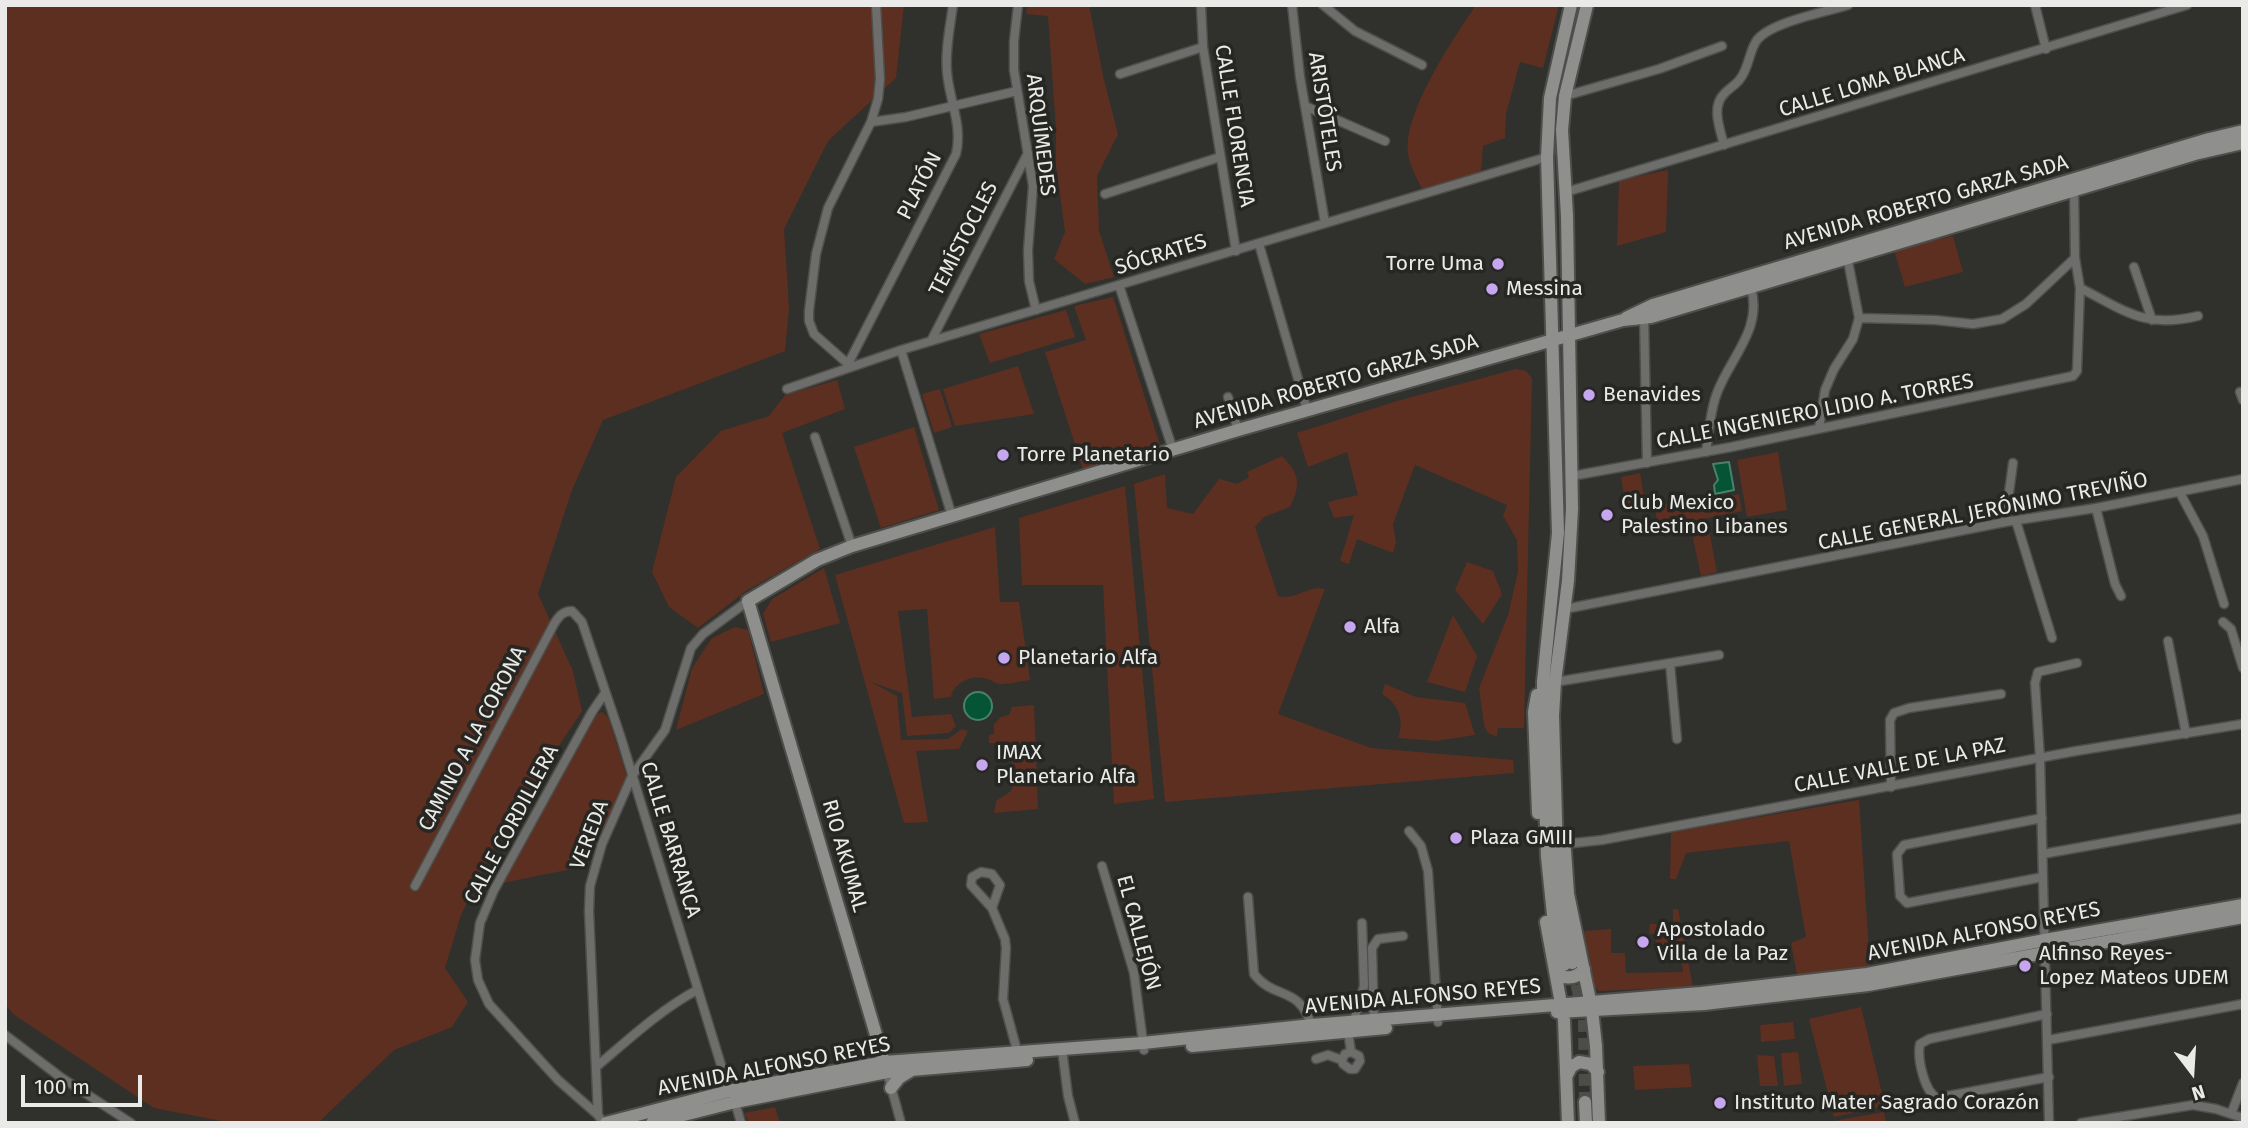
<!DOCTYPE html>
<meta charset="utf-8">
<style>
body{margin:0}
#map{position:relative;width:2248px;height:1128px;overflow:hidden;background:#30302d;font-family:"Fira Sans",sans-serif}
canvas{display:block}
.frame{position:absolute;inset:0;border:7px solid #eaeae8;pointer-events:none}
.north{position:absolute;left:2157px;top:1037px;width:70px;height:70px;-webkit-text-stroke:5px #262623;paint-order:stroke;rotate:163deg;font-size:19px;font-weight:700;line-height:28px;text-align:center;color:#eaeae8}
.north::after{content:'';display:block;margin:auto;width:24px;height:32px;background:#eaeae8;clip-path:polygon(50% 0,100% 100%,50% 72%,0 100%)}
.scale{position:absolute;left:21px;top:1075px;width:121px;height:32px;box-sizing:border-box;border:4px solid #eaeae8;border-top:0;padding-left:9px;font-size:21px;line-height:24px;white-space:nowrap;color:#eaeae8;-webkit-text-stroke:5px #262623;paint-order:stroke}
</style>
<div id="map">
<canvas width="2248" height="1128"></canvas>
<div class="frame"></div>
<div class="north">N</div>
<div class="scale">100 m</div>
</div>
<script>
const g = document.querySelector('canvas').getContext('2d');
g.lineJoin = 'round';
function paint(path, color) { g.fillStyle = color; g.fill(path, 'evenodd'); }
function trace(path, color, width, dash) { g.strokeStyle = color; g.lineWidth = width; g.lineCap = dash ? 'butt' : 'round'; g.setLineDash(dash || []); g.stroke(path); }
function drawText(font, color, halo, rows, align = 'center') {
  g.font = font + ' "Fira Sans",sans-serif'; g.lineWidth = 7; g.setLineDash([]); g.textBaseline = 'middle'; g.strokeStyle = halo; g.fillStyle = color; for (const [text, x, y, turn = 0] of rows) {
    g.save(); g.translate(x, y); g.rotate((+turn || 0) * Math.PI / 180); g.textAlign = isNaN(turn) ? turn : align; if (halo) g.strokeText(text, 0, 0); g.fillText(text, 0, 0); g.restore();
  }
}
const green = new Path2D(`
 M 5,5 L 904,5 L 896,78 L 828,141 L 784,229 L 789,308 L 785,351 L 603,420 L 572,490 L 538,594 L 573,671 L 582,711 L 501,834 L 461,915 L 445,968 L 468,1002 L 452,1027 L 394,1050 L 318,1123 L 232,1123 L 154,1108 L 13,1014 L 5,1004 Z
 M 1027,5 L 1089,5 L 1104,80 L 1118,134 L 1097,176 L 1099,231 L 1114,277 L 1085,284 L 1054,259 L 1065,232 L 1056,165 L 1056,129 L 1048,16 L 1026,14 Z
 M 1476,5 L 1559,5 L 1543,68 L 1520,62 L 1506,114 L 1505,138 L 1483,146 L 1481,172 L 1422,189 C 1417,178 1409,165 1408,153 C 1403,113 1453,39 1476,5 Z
 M 1668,170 L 1666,232 L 1617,246 L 1619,180 Z
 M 1953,236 L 1963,272 L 1905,287 L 1894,250 Z
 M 1113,297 L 1160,445 L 1083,469 L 1045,352 L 1086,340 L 1074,306 Z
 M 1066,310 L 1075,337 L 990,363 L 979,334 Z
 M 1018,366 L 1034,414 L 955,426 L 943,389 Z
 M 1516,369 L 1526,371 L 1532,378 L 1524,728 L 1498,728 L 1497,737 L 1488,733 L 1484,725 L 1479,688 L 1508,615 L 1518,572 L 1517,540 L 1503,516 L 1507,505 L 1415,465 L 1393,524 L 1396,542 L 1393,553 L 1357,539 L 1349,564 L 1340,561 L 1354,515 L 1334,518 L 1328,502 L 1358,495 L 1347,452 L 1308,467 L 1297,433 L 1397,401 Z
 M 837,380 L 845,409 L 782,433 L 820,549 L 746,591 L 698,628 L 669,607 L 652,572 L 676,477 L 721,431 L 769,416 L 785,395 Z
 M 940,389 L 952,427 L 934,433 L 922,394 Z
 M 914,427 L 939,510 L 881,528 L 854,447 Z
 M 1778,452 L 1787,510 L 1747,517 L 1737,460 Z
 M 1282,456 C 1300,474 1301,485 1290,507 L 1264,517 L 1255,527 L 1278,596 C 1295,601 1308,585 1325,589 L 1278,714 L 1371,748 L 1513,760 L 1514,773 L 1165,802 L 1134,484 L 1165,474 L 1167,508 L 1193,514 L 1219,479 L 1237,484 L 1249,477 L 1247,472 Z
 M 1640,473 L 1645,503 L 1626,507 L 1621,477 Z
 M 1125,486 L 1154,799 L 1114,804 L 1103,585 L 1022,585 L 1019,518 Z
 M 1739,494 L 1742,511 L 1659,528 L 1654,506 L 1683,501 L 1685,506 Z
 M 1708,525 L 1717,572 L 1701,576 L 1691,529 Z
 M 995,527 L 1000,602 L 1019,602 L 1030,680 C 1021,681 1011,684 1002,684 C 996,685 993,680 987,679 C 973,674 954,682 951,697 L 934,699 L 927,609 L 898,611 L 912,717 L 951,714 L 956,726 L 949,733 L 907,736 L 902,693 L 871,682 L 897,696 L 901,740 L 948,739 L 962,729 L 968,731 L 959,749 L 916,751 L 928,822 L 904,823 L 835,575 Z
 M 1467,562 L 1493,571 L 1502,594 L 1483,624 L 1455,590 Z
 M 824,568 L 840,623 L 771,642 L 763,614 L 772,599 Z
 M 1453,615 L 1477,656 L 1465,692 L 1427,682 Z
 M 735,627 L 748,630 L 764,694 L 676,730 L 692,668 L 712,638 Z
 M 1385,684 L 1416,697 L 1465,703 L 1475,735 L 1436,741 L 1398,738 C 1405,720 1398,703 1382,694 Z
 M 1034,705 L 1038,809 L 994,813 L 996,801 L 1011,791 C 1017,773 1013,741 989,743 L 989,735 L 994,734 L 994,724 L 1001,717 L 1009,715 L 1012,707 Z
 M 602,712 L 608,717 L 628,780 L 587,866 L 502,883 L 594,716 Z
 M 1859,800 L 1870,967 L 1797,975 L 1791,943 L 1806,937 L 1789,841 L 1686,853 L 1676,879 L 1670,879 L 1671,832 Z
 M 1673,909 L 1678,909 L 1693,987 L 1599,991 L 1594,986 L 1584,931 L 1611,929 L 1611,953 L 1625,953 L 1626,973 L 1683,972 L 1680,945 L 1656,945 L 1656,934 L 1649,934 L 1650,924 L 1673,925 Z
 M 1861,1007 L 1885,1106 L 1834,1117 L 1809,1019 Z
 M 1793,1022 L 1795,1039 L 1761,1042 L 1760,1025 Z
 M 1798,1052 L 1802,1084 L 1784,1086 L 1781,1053 Z
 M 1757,1055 L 1774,1056 L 1778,1086 L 1760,1086 Z
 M 1689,1064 L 1692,1087 L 1635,1090 L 1633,1066 Z
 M 775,1107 L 780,1123 L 749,1123 L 744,1113 Z
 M 1884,1112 L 1886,1123 L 1839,1123 L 1839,1120 Z`);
const water = new Path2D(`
 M 1729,462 L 1734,490 L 1715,494 L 1714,485 L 1718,480 L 1713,464 Z
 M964 706a14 14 0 1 1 28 0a14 14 0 1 1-28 0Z`);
const secondaryTunnel = new Path2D(`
 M 1573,967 L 1584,1020 L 1585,1102`);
const street = new Path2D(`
 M 1018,5 L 1014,41 L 1014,70 L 1033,186 L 1028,250 L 1029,281 L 1036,310
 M 1201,5 L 1203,47 L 1236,251
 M 1292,5 L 1300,77 L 1325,223
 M 1323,5 L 1355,31 L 1422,65
 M 2035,5 L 2046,49
 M 1120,74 L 1203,47
 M 1565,96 L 1659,69 L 1722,46
 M 1305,106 L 1385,141
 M 871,122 L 906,117 L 1017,91
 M 1724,145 C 1720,129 1711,107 1724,94 C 1729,88 1736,85 1740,79 C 1749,68 1749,51 1757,40 C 1771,22 1826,12 1848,5
 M 1566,192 L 2187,5
 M 1105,194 L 1220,157
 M 1259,244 L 1307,410
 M 2134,267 L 2152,320
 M 1119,285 L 1173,450
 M 2080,288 C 2126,311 2144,329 2198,316
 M 1644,316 L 1647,463
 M 1859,318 L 1935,320 L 1973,324 L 2002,319 L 2026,304 L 2075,258
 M 931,341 L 1028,153
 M 901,350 L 952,516
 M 848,364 L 814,334 L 809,321 L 809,311 L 816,254 L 828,208 L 871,122 L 878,99 L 880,79 L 876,5
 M 849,367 L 848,364 L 956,154 C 963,126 949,99 947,72 C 945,50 950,27 953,5
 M 787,389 L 901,350 L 1547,157
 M 2240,392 L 2243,400
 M 1228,397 L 1238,430
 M 1819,428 L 1825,390 L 1834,369 L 1853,339 L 1859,318 L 1847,256
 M 815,437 L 852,546
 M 1706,452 C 1709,432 1710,411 1717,393 C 1730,358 1763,329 1751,288
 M 1572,476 L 1731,447 L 2073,376 L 2077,371 L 2080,288 L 2075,258 L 2074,190
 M 2180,493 L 2203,536 L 2224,604
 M 2096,508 L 2115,584 L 2121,596
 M 2016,521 L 2052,638
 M 2005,522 L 2013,463
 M 1565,609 L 2005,522 L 2096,508 L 2243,479
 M 2223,622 L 2231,629 L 2243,668
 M 2168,641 L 2186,734
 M 1670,664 L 1677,739
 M 1555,682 L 1719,655
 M 1891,787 L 1890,720 L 1894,713 L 1909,708 L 2001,694
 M 2042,818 L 1904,845 L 1897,854 L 1900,896 L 1907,903 L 2043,877
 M 1409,831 L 1421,846 L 1428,871 L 1438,1022
 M 1565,844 L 1602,840 L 2076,751 L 2243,724
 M 2043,854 L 2243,818
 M 1102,866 L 1134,973 L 1144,1050
 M 415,886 L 554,624 C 559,616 563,611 572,611 L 582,622 L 621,738 L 729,1091
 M 1248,897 L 1254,974 C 1275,1001 1299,984 1312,1027
 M 992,908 L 1000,885 L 992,874 L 981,872 L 972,877 L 971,885 L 992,908 L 1005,939 L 1006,948 L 1003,999 L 1018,1054
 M 2047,1014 L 1929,1039 L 1920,1044 C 1917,1058 1924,1091 1937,1098 L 2049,1077
 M 1374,1023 L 1372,948 L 1378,939 L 1403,936
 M 5,1035 L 59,1076 L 131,1123
 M 2048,1040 L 2243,1004
 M 1062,1049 L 1068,1096 L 1075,1123
 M 1351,1052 L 1349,1038 L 1364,986 L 1362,923
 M 1316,1059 L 1328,1055 L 1342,1060 L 1343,1064 L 1350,1069 L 1355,1069 L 1360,1061 L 1359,1056 L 1351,1052 L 1345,1054 L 1342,1060
 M 596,1067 C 628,1040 660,1010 697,990
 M 887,1072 L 901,1123
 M 735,1102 L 741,1123
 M 2231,1114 L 2243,1083
 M 598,1115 L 558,1080 L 489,1004 L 478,980 L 475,960 L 480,923 L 494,890 L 592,712 L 605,693
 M 603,1123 L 598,1115 L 589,911 L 590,886 L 602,844 L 632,776 L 665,730 L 691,648 L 703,634 L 748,601
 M 2049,1123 L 2040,758 L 2035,683 L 2038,672 L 2077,663
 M 2081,1123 L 2193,1105 L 2216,1109 L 2243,1118`);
const secondary = new Path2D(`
 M 1626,318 L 1653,305 C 1838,249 2024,195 2209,139 L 2243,131
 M 1537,695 L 1534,712 L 1538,813
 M 1564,836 L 1568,894 L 1592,1010 L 1596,1046 L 1599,1123
 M 1546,922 L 1564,1020 L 1568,1123
 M 1572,963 L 1558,887 L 1553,716 L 1555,682 L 1568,581 L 1572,509 L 1567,216 L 1562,130 L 1565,96 L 1587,5
 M 1564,965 L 1553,915 L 1547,857 L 1543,735 L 1543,682 L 1558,533 L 1547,157 L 1550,98 L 1571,5
 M 1556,975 C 1567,979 1577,979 1584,969
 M 1557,1012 L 1704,1004 L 1868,985 L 2243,917
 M 1192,1046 L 1386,1028
 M 887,1072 L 748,601 L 817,560 L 852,546 L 1238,430 L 1623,320 L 1651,317 L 2195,154 L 2243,143
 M 1567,1075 L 1571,1067 L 1579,1062 L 1591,1064 L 1598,1072
 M 891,1088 L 899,1078 L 912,1070
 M 1585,1102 L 1586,1123
 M 606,1123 L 729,1091 L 885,1062 L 1143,1043 L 1312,1025 L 1701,993 L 1867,974 L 2045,940 L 2243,905
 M 652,1123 L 735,1102 L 887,1072 L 1027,1060`);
const markers = [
 [1498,264,7,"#c7a6f0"],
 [1492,289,7,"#c7a6f0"],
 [1589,395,7,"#c7a6f0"],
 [1003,455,7,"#c7a6f0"],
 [1607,515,7,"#c7a6f0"],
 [1350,627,7,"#c7a6f0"],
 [1004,658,7,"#c7a6f0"],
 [982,765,7,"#c7a6f0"],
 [1456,838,7,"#c7a6f0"],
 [1643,942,7,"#c7a6f0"],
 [2025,966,7,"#c7a6f0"],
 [1720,1103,7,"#c7a6f0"]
];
const streetNames = [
 ["CALLE LOMA BLANCA",1872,83,-17],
 ["ARISTÓTELES",1324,112,81],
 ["CALLE FLORENCIA",1234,126,81],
 ["ARQUÍMEDES",1040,135,83],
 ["PLATÓN",920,186,-63],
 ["AVENIDA ROBERTO GARZA SADA",1926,203,-16],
 ["TEMÍSTOCLES",964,239,-63],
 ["SÓCRATES",1161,255,-17],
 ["AVENIDA ROBERTO GARZA SADA",1336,382,-16],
 ["CALLE INGENIERO LIDIO A. TORRES",1815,412,-11],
 ["CALLE GENERAL JERÓNIMO TREVIÑO",1983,512,-11],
 ["CAMINO A LA CORONA",473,739,-62],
 ["CALLE VALLE DE LA PAZ",1900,766,-11],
 ["CALLE CORDILLERA",512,825,-62],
 ["VEREDA",590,835,-69],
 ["CALLE BARRANCA",670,840,73],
 ["RIO AKUMAL",844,856,74],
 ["AVENIDA ALFONSO REYES",1984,932,-11],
 ["EL CALLEJÓN",1138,933,75],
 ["AVENIDA ALFONSO REYES",1423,997,-5],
 ["AVENIDA ALFONSO REYES",774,1067,-11]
];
const poiNames = [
 ["Torre Uma",1484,264,"right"],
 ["Messina",1506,289],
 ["Benavides",1603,395],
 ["Torre Planetario",1017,455],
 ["Club Mexico",1621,503],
 ["Palestino Libanes",1621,527],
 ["Alfa",1364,627],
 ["Planetario Alfa",1018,658],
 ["IMAX",996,753],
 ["Planetario Alfa",996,777],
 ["Plaza GMIII",1470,838],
 ["Apostolado",1657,930],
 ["Villa de la Paz",1657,954],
 ["Alfinso Reyes-",2039,954],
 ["Lopez Mateos UDEM",2039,978],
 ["Instituto Mater Sagrado Corazón",1734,1103]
];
paint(green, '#5d2f21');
paint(water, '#055436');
trace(water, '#4a816b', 2);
trace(secondaryTunnel, '#4c4c49', 12, [12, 6]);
trace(street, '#4e4e4b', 11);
trace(secondary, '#4e4e4b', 16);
trace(street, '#6d6d6c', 8);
trace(secondary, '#8f908e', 12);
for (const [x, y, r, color] of markers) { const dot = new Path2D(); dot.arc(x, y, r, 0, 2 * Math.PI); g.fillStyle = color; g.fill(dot); trace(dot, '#262623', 2.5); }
drawText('21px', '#eaeae8', '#262623', streetNames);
drawText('21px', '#eaeae8', '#262623', poiNames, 'left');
</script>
